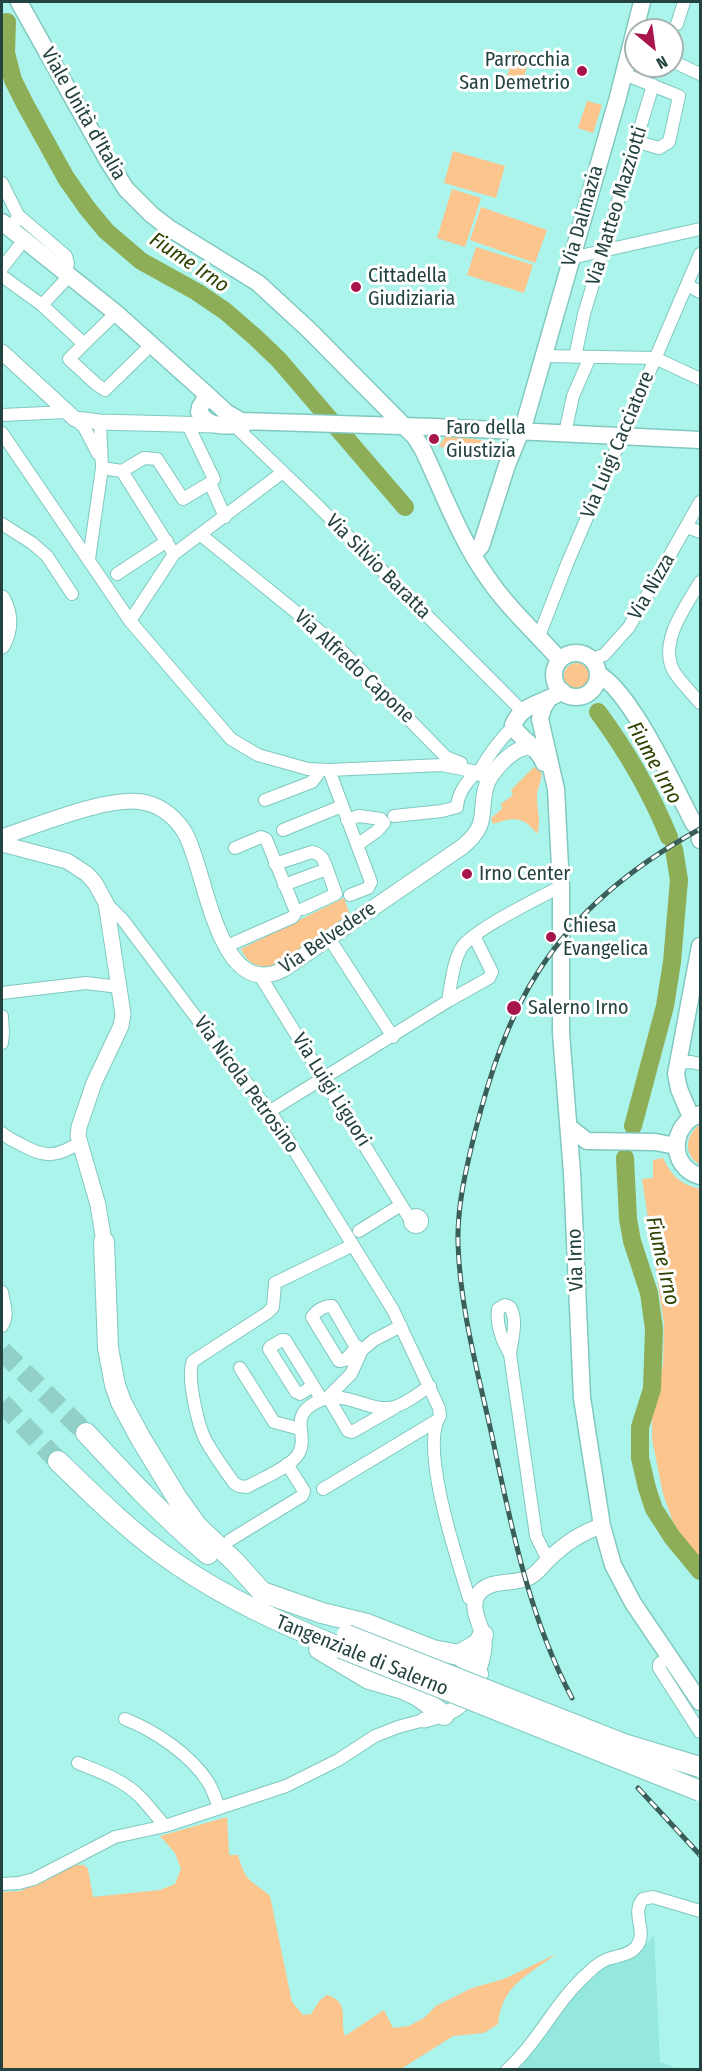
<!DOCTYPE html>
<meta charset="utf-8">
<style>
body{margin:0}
#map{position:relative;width:702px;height:2071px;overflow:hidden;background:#abf4eb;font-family:"Fira Sans Condensed",sans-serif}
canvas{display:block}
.frame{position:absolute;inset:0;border:3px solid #24423f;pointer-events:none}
.north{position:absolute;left:624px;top:18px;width:60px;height:60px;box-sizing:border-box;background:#fff;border:2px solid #a7b3b2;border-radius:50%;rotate:151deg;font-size:16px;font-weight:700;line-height:24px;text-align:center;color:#24423f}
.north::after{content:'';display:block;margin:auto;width:21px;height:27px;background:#a8154c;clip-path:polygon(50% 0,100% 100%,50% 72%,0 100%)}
</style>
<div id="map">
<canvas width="702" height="2071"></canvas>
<div class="frame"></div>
<div class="north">N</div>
</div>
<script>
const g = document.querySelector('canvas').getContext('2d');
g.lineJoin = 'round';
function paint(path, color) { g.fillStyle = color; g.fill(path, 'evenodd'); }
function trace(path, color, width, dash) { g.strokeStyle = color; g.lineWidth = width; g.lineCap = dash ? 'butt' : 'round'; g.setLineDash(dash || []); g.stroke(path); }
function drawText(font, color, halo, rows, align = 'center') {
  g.font = font + ' "Fira Sans Condensed",sans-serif'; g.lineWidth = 6; g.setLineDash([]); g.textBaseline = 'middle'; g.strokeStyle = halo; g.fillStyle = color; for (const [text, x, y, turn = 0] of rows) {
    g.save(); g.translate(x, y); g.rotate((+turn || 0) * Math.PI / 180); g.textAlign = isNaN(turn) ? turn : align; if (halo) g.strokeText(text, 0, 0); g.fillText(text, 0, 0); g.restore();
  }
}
const built = new Path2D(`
 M 654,1935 L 660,2062 L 678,2069 L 511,2070 L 561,2012 L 594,1971 L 638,1954 Z`);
const green = new Path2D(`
 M 516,50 L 531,56 L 519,90 L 504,85 Z
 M 587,101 L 602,105 L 593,133 L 578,128 Z
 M 453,151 L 505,166 L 496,198 L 444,183 Z
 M 452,189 L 481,198 L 465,247 L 437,238 Z
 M 481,207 L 547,230 L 535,263 L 470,240 Z
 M 476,247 L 533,265 L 524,293 L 467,275 Z
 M 446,435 L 501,443 L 500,458 L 496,451 L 439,447 Z
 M564 676a13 13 0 1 1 26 0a13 13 0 1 1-26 0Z
 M 534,767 L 541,770 C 543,779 538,786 537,794 C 536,808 542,821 537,834 C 523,816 514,817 493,824 L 491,818 L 502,809 L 501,804 L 513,795 L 511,790 Z
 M 344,898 L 350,915 L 278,965 C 262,969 248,966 241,949 Z
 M 700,1124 L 700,1165 C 683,1154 685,1136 700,1124 Z
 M 663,1158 C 672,1177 681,1184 700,1189 L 700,1563 L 673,1522 L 663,1494 L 652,1439 L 652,1417 L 663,1364 L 664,1324 L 642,1179 L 653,1178 L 653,1160 Z
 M 227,1817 L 229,1855 L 238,1855 C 246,1884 251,1879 270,1896 L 292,2002 L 303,2015 L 311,2014 L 320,2000 L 327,1995 C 351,2003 339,2018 345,2036 L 384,2010 L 393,2028 L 409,2026 L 424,2018 L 436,2006 L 472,1988 L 504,1979 L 556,1954 C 527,1976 502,1985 498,2024 L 484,2033 L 453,2036 L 401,2069 L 2,2069 L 2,1892 L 20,1891 L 74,1865 L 84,1865 L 88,1869 L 93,1897 L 160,1890 L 175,1884 L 181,1869 L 175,1853 L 160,1836 Z`);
const river = new Path2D(`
 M 7,22 L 6,53 L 13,80 L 25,104 L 66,178 L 87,208 L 106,231 L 141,261 L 197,292 L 225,311 L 255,337 L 279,360 L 405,507
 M 598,712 C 626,750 651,793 669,837
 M 633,1126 L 665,1006 L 672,962 L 679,880 L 674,849
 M 625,1158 L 628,1219 L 632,1241 L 649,1293 L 654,1329 L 652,1389 L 640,1427 L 640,1458 L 647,1488 L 654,1509 L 672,1537 L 700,1571`);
const trunkTunnel = new Path2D(`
 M 2,1351 L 86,1433
 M 2,1403 L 58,1461`);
const minor = new Path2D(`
 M 677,24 L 684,2
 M 672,61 L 700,74
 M 624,74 L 679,96 L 669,142 L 659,148 L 638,142
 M 2,183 L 18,215 L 15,222
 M 18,215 L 66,256 L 68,264 L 65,270 L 62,270
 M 571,258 L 700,229
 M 2,268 L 24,240
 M 2,276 L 42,305 L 84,344 L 69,359 L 96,384 L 105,390 L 152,344
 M 687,285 L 700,292
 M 42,305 L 69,276
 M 84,344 L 116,313
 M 543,356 L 655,358 L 700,379
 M 575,357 L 584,314 L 653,85
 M 2,415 L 67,412 L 84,427 L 98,454
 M 188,425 L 214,479 L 210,483 L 225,517
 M 234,425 L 314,502 L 521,710
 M 2,433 L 130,621 L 231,739 L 258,755 L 308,769 L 329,770 L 442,765 L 477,772 L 480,770
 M 565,433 L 573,396 L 590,357
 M 102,468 L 122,471 L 174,554
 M 122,471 L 144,458 L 157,459 L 183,499 L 210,483
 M 2,524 L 32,543 L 47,556 L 72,594
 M 687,527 L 700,532
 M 201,535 L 333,642 L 446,757 L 461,763
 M 89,559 L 102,468 L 100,422
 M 117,574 L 167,541
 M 700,582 C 686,606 659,641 673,670 C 680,682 691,692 700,703
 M 130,621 L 174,554 L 283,472
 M 539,636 L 567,564 L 700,254
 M 592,659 L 604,655 L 629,627 L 700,502
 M 329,770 L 371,882 L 368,888 L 350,895
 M 482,776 L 480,770 C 490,753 499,740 513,727
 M 265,800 L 312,782 L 321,770
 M 394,816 L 442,811 L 457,807 C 458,793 467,781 477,772
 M 347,820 L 359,816 L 381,819 L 384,823 L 377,831 L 357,845
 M 283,830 L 342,806
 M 275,864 L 312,852 C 322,854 324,860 327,869 L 284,885
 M 106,903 L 123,920 L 228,1060 L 270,1111 L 393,1310 L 439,1408 L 440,1416 C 419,1447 458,1562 469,1598 L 475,1601
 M 303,909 L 336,894 L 327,869
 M 329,938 L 393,1037
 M 227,946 L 293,917 L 296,912 L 266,839 L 261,837 L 235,848
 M 259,974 L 408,1216 L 411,1217
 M 2,993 L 86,983 L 119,987
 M 448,1001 L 489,978 L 492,972 L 476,940 L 476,935
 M 2,1016 L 3,1033 L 2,1043
 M 677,1063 L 691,1062 L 700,1064
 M 270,1111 L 448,1001 C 451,985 453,961 462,947 C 476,928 538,899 561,886
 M 2,1133 C 7,1138 15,1141 22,1145 C 45,1158 57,1157 79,1143
 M410 1221a6 6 0 1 1 12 0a6 6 0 1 1-12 0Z
 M 359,1231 L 401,1205
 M 353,1245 L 275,1283 L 273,1307 L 267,1313 L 193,1361 C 186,1375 198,1425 205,1439 C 213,1454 224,1469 234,1483 L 239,1486 L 247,1487 C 261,1479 288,1468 297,1456 C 310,1439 290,1420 310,1406 C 343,1383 365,1414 394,1407 C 406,1404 419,1393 430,1386
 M 2,1292 C 4,1304 9,1315 2,1326
 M 357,1347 L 345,1360 L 339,1361 L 312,1317 C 316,1311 325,1305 332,1306 L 354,1344 L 362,1350
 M 510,1354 C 512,1339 518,1320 510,1307 L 505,1305 L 498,1309 C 496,1326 502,1340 510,1354 L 536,1536 L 548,1560
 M 240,1368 L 274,1422 L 300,1429
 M 313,1386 L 300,1394 L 296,1392 L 269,1349 L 270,1347 L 282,1340 L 285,1340 L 322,1400
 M 394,1408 L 352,1432 L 348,1431 L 328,1397 L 351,1374 L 362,1350 L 374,1340 L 401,1326
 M 323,1489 L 436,1421
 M 230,1540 L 302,1496 L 304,1491 L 287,1464
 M 670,1656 L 659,1664 L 659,1668 L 700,1732
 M 125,1719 C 155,1731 190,1754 208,1782 C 213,1790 216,1800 219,1808
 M 78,1763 C 100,1772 124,1780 140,1797 C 149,1806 157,1817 165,1826
 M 2,1884 L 19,1883 L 34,1879 L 115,1837 L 165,1826 L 286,1786 L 338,1760 L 375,1736 L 398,1727 L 424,1720
 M 507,2070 C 539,2041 556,2001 588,1973 C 594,1967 602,1960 611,1958 C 620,1955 630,1955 636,1947 C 649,1933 630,1913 643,1899 L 653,1897 L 700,1911`);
const tertiary = new Path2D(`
 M 2,352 L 75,419 L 100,422 L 214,425
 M 2,598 C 11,614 11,630 2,646
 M 2,837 C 36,826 114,793 147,803 C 163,807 177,819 185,833 C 206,868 217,1005 284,969 L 462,847 C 469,841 476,835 480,825 C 484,813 482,800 486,787 C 489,774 510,751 524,748 C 529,746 533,749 538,751
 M 2,844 L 67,861 L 87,874 L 95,883 L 106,903 L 123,1014 L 121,1026 L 94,1083 L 79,1127 L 78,1136 L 98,1205 L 104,1242
 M 424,1720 C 436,1717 448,1714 458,1707 C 471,1697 486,1656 484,1640 C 482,1626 470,1610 477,1596 C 487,1578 512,1585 528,1578 C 537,1574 541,1567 548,1560 C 563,1545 582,1532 602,1526`);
const secondary = new Path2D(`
 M 19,2 L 108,161 L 126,189 L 152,215 L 169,228 L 258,283 L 309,330 L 415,437 L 423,450 C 443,492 460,539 487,577 C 507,607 536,633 560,660
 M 2,222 L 116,313 L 203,391 L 206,398 L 200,407 L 199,412 C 209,429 228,426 245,424
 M 203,391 L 227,413 L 241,421 L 434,427 L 700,440
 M 473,555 L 481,546 L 507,465 L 525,421 L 618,97 L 642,2
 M554 675a22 22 0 1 1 44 0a22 22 0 1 1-44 0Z
 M 598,674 C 631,691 675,788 694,824
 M 548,700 L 543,708 L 540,719 L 556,789 L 561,886 L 561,1033 L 572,1173 L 582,1398 L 602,1526 L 613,1565 L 633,1603 L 700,1702
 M 544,763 C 537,745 517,737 513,725 C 522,703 544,704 562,691
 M 699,834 L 700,840
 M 700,1114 C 670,1124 668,1167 700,1176
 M 691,1117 L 679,1089 L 676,1074 L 700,946
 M 569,1127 L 587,1141 L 655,1142 L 676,1146`);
const trunk = new Path2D(`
 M 104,1242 L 108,1348 L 115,1385 L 121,1402 L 141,1439 L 177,1498 L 197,1526 L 234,1561 L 262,1592 L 322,1613 L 367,1624 L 433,1650 L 459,1655 L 470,1663 L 478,1674
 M 86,1433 C 125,1475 164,1517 208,1554
 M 58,1461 C 95,1497 132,1534 175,1563 C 227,1599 283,1624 341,1648
 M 319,1649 L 369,1679 L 403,1689 L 418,1696 L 444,1715
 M 459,1655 L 478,1644 L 483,1635`);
const rail = new Path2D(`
 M 572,1698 C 531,1621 513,1535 495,1450 C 481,1383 460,1313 458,1243 C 457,1206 466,1169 475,1132 C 489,1077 508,1017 540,969 C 579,909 638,863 700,829
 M 638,1788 L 700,1855`);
const trunkBridge = new Path2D(`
 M 347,1635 L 624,1744 L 700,1767
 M 341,1648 L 700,1791`);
const markers = [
 [582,71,6,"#a8154c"],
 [356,287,6,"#a8154c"],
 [434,439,6,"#a8154c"],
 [467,874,6,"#a8154c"],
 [551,937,6,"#a8154c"],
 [514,1008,8,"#a8154c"]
];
const poiNames = [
 ["Parrocchia",570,60,"right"],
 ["San Demetrio",570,83,"right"],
 ["Cittadella",368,276],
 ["Giudiziaria",368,299],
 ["Faro della",446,428],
 ["Giustizia",446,451],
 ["Irno Center",479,874],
 ["Chiesa",563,926],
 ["Evangelica",563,949],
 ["Salerno Irno",528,1008]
];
const streetNames = [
 ["Viale Unità d'Italia",83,114,60],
 ["Via Matteo Mazziotti",617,206,-73],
 ["Via Dalmazia",583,216,-74],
 ["Via Luigi Cacciatore",618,445,-67],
 ["Via Silvio Baratta",378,567,45],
 ["Via Nizza",652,587,-60],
 ["Via Alfredo Capone",354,667,43],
 ["Via Belvedere",328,938,-34],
 ["Via Nicola Petrosino",246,1085,54],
 ["Via Luigi Liguori",331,1090,58],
 ["Via Irno",576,1260,-92],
 ["Tangenziale di Salerno",362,1656,22]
];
const waterNames = [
 ["Fiume Irno",189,263,34],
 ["Fiume Irno",654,763,61],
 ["Fiume Irno",662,1261,77]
];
paint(built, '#95e8de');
paint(green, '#fcc58e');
trace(river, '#8dae57', 18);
trace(trunkTunnel, '#90d0c9', 20, [20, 10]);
trace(minor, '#80c8c0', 14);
trace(tertiary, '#80c8c0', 17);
trace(secondary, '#80c8c0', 19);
trace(trunk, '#80c8c0', 22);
trace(minor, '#fff', 12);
trace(tertiary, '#fff', 15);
trace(secondary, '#fff', 16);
trace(trunk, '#fff', 20);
trace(rail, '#3a5f5b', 5);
trace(rail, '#fff', 3, [9]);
trace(trunkBridge, '#80c8c0', 22, []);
trace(trunkBridge, '#fff', 20);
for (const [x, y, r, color] of markers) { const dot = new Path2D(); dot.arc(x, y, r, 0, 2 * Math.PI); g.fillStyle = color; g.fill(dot); trace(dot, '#fff', 2); }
drawText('20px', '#24423f', '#fff', poiNames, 'left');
drawText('20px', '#24423f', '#fff', streetNames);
drawText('italic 21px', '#2e4200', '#fff', waterNames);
</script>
